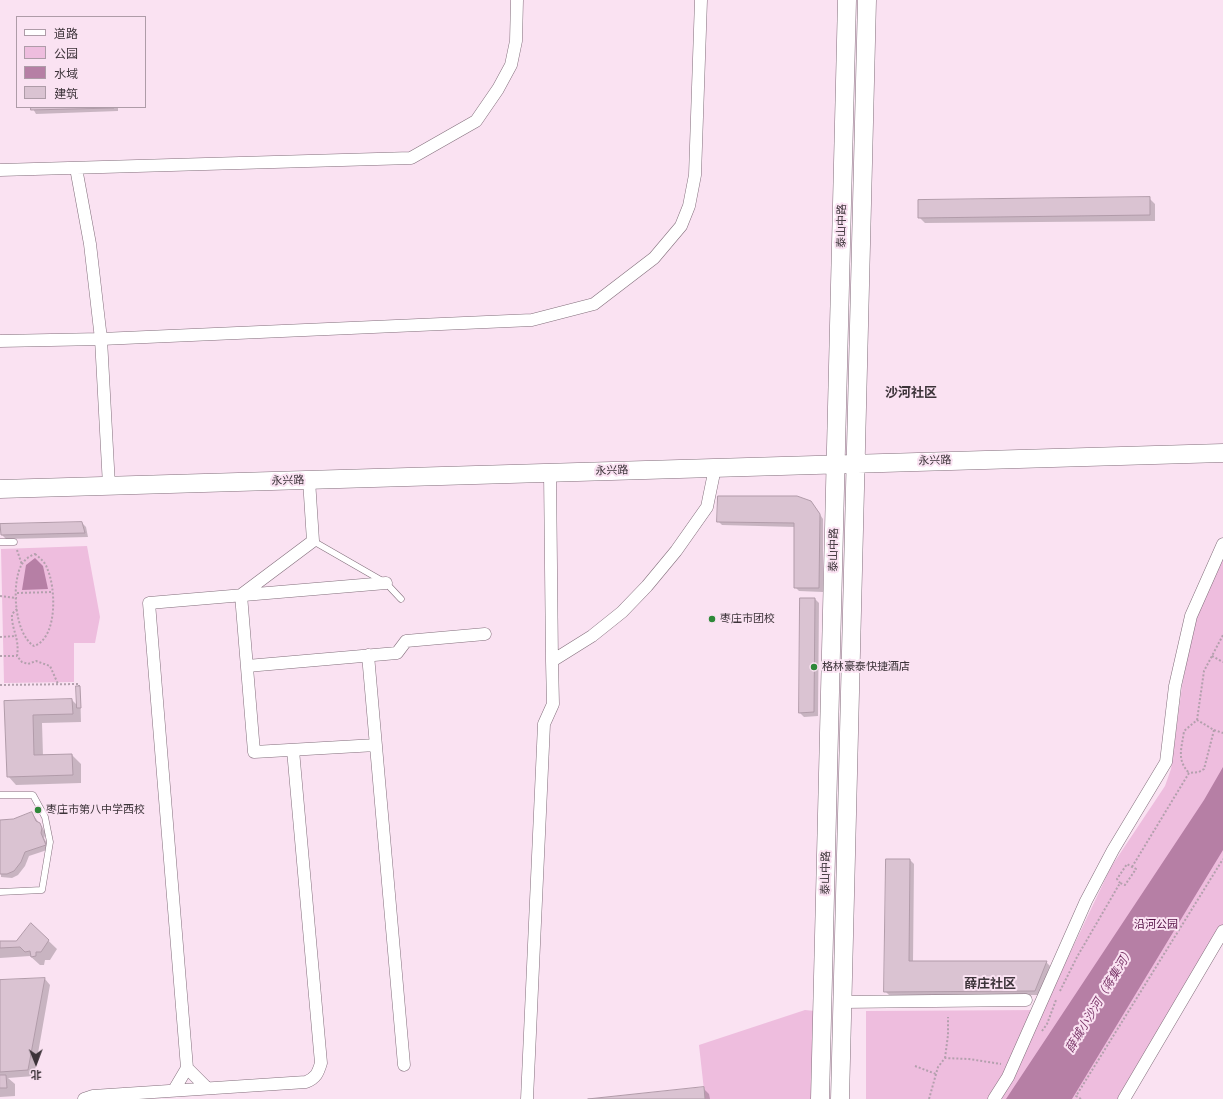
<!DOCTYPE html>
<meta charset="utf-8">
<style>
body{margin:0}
#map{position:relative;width:1223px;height:1099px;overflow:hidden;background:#fae2f2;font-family:Arial,"Noto Sans SC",sans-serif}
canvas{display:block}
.legend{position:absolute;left:16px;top:16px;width:130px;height:92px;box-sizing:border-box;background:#fae2f2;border:1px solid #ae9ca8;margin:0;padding:5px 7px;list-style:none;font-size:12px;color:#3c3339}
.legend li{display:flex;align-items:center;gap:8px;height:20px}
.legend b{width:20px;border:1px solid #ae9ca8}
.north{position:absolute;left:16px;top:1043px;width:40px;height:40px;-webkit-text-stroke:3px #fae2f2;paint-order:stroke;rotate:179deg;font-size:11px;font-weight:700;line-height:16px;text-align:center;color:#3c3339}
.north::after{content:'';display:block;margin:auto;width:14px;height:18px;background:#3c3339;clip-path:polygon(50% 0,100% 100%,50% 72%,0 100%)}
</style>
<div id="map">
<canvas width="1223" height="1099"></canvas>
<ul class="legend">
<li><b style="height:5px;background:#fff"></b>道路</li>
<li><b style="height:11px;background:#eebdde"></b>公园</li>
<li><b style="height:11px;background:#b67fa5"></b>水域</li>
<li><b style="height:11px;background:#dac3d2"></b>建筑</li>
</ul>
<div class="north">北</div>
</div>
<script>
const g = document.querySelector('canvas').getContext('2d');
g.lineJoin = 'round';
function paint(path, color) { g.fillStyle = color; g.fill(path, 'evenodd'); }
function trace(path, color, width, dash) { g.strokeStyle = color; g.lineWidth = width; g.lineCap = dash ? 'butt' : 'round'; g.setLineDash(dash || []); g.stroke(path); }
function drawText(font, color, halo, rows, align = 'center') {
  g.font = font + ' Arial,"Noto Sans SC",sans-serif'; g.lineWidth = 4; g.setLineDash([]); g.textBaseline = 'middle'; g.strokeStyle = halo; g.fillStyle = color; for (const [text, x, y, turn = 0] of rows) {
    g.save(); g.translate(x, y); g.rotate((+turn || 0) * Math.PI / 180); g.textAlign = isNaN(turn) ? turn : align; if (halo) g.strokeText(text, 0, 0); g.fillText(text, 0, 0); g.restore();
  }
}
const green = new Path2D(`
 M 87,546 L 100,617 L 95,643 L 74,643 L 74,682 L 4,683 L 1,549 Z
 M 1223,555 L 1223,942 L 1130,1099 L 866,1099 L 866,1011 L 1043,1010 L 1111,867 L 1165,786 L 1171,769 L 1182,686 L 1195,617 Z
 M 805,1010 L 815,1011 L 813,1099 L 705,1099 L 699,1045 Z`);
const water = new Path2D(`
 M 35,558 L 43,566 L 48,589 L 22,590 L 26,565 Z
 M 1223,767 L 1223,850 L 1072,1099 L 1006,1099 L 1204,800 Z`);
const shadow = new Path2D(`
 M 32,107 L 118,107 L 118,111 L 36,114 Z
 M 1149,198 L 1155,204 L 1155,221 L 925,223 L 919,217 Z
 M 811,501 L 823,519 L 823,592 L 799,591 L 795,587 L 795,527 L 722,525 L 718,521 Z
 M 82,523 L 86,527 L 88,537 L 6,539 L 2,535 L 1,525 Z
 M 801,599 L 815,599 L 819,603 L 818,716 L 804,717 L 800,713 Z
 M 80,687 L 81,722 L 42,723 L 43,756 L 72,755 L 81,764 L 81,783 L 16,785 L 8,776 L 5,702 L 72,700 L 78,706 Z
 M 32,813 L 46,833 L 44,838 L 50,849 L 29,856 L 25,866 L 18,875 L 12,878 L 1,877 L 0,821 L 13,820 Z
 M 910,860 L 914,864 L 913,962 L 1046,962 L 1050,966 L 1039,995 L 890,996 L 885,991 Z
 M 31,924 L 57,949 L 50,960 L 45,960 L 44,965 L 40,965 L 30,956 L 0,958 L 0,942 L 16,942 Z
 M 45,979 L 50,985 L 34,1076 L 8,1078 L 15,1084 L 15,1096 L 0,1097 L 0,981 Z
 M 703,1088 L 709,1094 L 710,1099 L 598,1099 Z`);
const building = new Path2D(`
 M 31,107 L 114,107 L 114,108 L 31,110 Z
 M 1150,197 L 1150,215 L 918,218 L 918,200 Z
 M 718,496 L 797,496 L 811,501 L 820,514 L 819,588 L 794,588 L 794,523 L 717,522 Z
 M 82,522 L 85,533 L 1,535 L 0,524 Z
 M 800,598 L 815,598 L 814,712 L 799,713 Z
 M 76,686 L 80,686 L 81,708 L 77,708 Z
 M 72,699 L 73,714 L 33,715 L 34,755 L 72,754 L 73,775 L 7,777 L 4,701 Z
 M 32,812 L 36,821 L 40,823 L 42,828 L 41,833 L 46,845 L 25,852 L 21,862 L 14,871 L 7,874 L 0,874 L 0,820 L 13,819 Z
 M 886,859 L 910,859 L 909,961 L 1047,961 L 1035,991 L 884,992 Z
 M 31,923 L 49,940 L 41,952 L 36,952 L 36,956 L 31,957 L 30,951 L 25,952 L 20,947 L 0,948 L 0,941 L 16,941 Z
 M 45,978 L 28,1070 L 0,1072 L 0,980 Z
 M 0,1075 L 6,1075 L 7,1088 L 0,1088 Z
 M 704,1087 L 705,1099 L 588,1099 Z`);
const path = new Path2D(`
 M 17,550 L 22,565
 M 35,554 C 40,558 45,562 47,568 C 56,587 58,638 34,646 C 14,634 11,582 22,564 C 25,559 30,556 35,554 Z
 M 17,593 L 53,592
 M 0,596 L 17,598
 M 17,609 L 12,614 C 11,629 20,638 17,656 L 22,662 L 28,664 L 36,661 L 50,666 L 58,684
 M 0,637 L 16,636
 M 0,656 L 17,656
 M 1212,656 L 1223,662
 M 0,685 L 79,684 L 79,686
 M 1197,720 L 1204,671 L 1223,635
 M 1214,730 L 1223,733
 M 1132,867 L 1189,773 L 1199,772 L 1204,769 L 1214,730 L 1197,720 L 1184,731 C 1182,748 1176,759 1189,773
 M 1060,991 L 1077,957 L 1120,883 L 1125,885 L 1136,869 L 1127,864 L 1117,879 L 1120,883
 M 1042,1031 L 1047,1024 L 1056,1000
 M 945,1058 L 948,1035 L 948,1017
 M 915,1066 L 936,1074
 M 929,1099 L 938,1067 L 945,1058 L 969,1059 L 1001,1064
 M 1081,1099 L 1076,1096 L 1223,859`);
const lane = new Path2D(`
 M 313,541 L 386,583 L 401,599
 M 0,542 L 14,542
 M 0,795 L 33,795 L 45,817 L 50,842 L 42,890 L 0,892`);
const street = new Path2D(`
 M 76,168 L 90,244 L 101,339 L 109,486
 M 0,170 L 411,158 L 476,121 L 498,89 L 511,65 L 516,41 L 517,0
 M 0,341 L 101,339 L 532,320 L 594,304 L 654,258 L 681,226 L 689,206 L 695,175 L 701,0
 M 550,473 L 552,661 L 592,636 L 622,612 L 647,586 L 676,551 L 707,507 L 715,468
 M 309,480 L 313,541 L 241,595 L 254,752 L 376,745
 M 368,655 L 404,1065
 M 247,666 L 397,653 L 406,641 L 485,634
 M 842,1002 L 1026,1000
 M 187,1068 L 149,603 L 386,583
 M 174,1090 L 187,1068 L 207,1088
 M 84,1099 L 93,1096 L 306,1082 C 316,1078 318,1073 321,1063 L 293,750
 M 527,1099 L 544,724 L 553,704 L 552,661
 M 994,1099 L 1008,1077 L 1086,901 L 1113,850 L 1166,762 L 1175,686 L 1191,616 L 1223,544
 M 1124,1099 L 1223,931`);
const secondary = new Path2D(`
 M 0,489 L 1223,453
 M 820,1099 L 847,0
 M 840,1099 L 867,0`);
const markers = [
 [712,619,4,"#2e8839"],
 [814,667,4,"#2e8839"],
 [38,810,4,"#2e8839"]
];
const streetNames = [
 ["泰山中路",842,226,-89],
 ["永兴路",935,461,-2],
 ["永兴路",612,471,-2],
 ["永兴路",288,481,-2],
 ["泰山中路",834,550,-89],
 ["泰山中路",826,873,-89]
];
const poiNames = [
 ["枣庄市团校",720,619],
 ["格林豪泰快捷酒店",822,667],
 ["枣庄市第八中学西校",46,810]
];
const parkNames = [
 ["沿河公园",1156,925]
];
const waterNames = [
 ["薛城小沙河（蒋集河）",1100,1000,-59]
];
const quarterNames = [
 ["沙河社区",911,393],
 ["薛庄社区",990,984]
];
paint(green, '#eebdde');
paint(water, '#b67fa5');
paint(shadow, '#0003');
paint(building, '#dac3d2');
trace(building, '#b19ba9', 1);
trace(lane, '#826e7b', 7);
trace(street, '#826e7b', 13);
trace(secondary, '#826e7b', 19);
trace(path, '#b3a0ad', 2, [2, 2]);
trace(lane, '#fff', 6);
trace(street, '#fff', 12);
trace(secondary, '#fff', 18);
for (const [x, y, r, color] of markers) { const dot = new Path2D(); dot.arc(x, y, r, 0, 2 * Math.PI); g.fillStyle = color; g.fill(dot); trace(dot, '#fae2f2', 1.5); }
drawText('11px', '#3c3339', '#fae2f2', streetNames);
drawText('11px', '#3c3339', '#fae2f2', poiNames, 'left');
drawText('11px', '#530f44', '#fae2f2', parkNames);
drawText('italic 12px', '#7c386a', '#fae2f2', waterNames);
drawText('bold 13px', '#3c3339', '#fae2f2', quarterNames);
</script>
